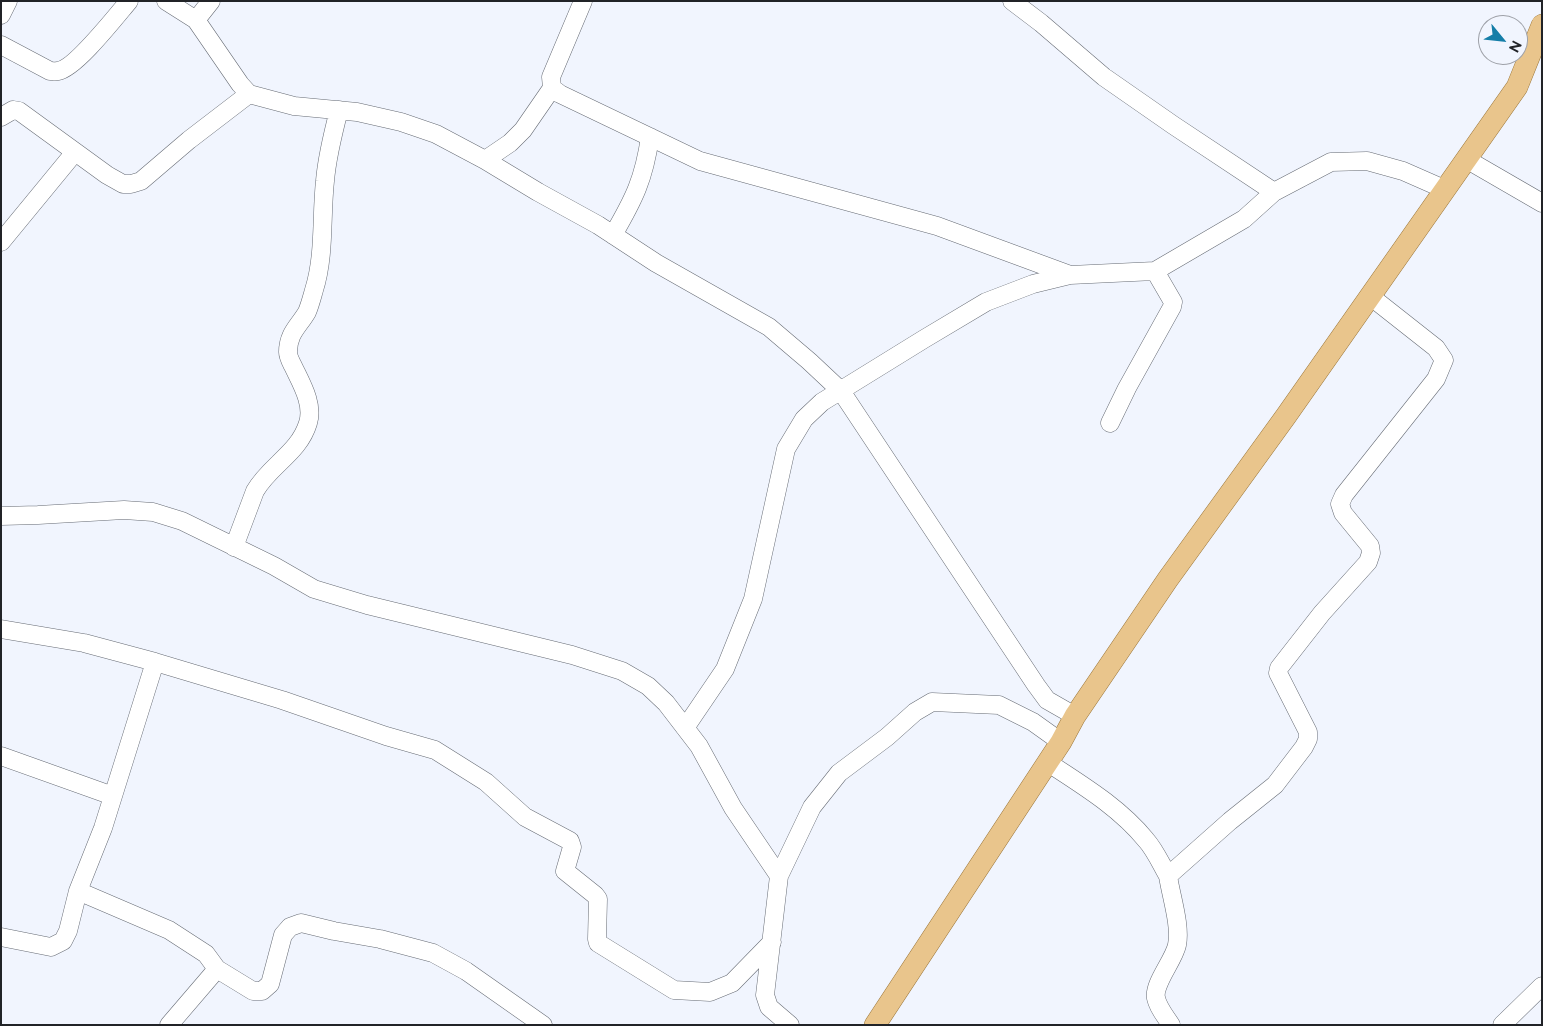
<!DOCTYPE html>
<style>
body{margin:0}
#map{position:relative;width:1543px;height:1026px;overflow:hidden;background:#f1f5fe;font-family:Raleway,sans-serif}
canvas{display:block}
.frame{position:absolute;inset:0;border:2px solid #212327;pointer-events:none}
.north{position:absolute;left:1478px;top:15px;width:50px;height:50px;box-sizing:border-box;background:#f1f5fe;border:1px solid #9ea1a8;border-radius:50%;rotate:118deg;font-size:14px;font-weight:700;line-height:20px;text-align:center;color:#212327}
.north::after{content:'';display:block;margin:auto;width:18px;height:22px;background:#157ea8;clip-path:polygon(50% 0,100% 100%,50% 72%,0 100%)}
</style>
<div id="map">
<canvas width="1543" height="1026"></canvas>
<div class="frame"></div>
<div class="north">N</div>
</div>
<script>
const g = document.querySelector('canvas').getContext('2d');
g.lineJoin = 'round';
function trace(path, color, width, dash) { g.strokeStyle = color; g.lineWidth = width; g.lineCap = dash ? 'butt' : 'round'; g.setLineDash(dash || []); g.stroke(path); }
const minor = new Path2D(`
 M 166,1 L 196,20 L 240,84 L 249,94 L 294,106 L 357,112 L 401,122 L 436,134 L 485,160 L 538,192 L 598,225 L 656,263 L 769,327 L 809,361 L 841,391 L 1036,685 L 1047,700 L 1075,716
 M 583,1 L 551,77 L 552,88 L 560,94 L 700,161 L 937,226 L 1070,275
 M 1012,1 L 1041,23 L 1104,77 L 1173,125 L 1274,192
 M 1,15 L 8,1
 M 196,20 L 211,1
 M 1,45 L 50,71 C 53,71 56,72 58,71 C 75,69 117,15 129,1
 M 1,117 L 13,110 L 19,111 L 107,175 L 123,184 L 131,184 L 141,181 L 189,140 L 249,94
 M 1466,159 L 1542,203
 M 485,160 L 510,143 L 523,130 L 552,88
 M 613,235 C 634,199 644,179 650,137
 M 1,242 L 75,152
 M 1110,423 L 1127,388 L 1172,307 L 1173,302 L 1155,271
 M 1,516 L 38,515 L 124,510 L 153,512 L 182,521 L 274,566 L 314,589 L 367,605 L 572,655 L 622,671 L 648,686 L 666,703 L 699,746 L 733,808 L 779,876
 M 234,547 L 255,491 C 270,465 299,453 308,423 C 314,404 301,383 293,366 C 291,362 288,357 288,352 C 288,333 299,326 307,312 C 310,305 312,297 314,290 C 325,255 321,217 325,181 C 327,157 333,133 339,110
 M 1,629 L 84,643 L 155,662 L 282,700 L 386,736 L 435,750 L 486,782 L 525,817 L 570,841 L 572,847 L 565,871 L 595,895 L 598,899 L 597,939 L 598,943 L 674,990 L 710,992 L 732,983 L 772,942
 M 685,728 L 725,669 L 753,599 L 786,449 L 804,419 L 822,402 L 924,339 L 986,302 L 1033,284 L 1070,275 L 1155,271 L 1244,219 L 1274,192 L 1331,162 L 1367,161 L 1403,171 L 1444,189
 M 1,756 L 113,796
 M 1047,762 C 1082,785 1119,807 1146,840 C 1155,850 1161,864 1168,876 L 1230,821 L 1275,785 L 1304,747 L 1308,739 L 1308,732 L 1278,673 L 1279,668 L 1322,613 L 1368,562 L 1371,553 L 1370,546 L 1343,513 L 1340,504 L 1344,495 L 1436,379 L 1444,360 L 1436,348 L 1370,296
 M 1168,876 C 1171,896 1181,926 1177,945 C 1174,960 1153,984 1156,998 C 1158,1008 1166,1017 1171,1025
 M 78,891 L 169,930 L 206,954 L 217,969
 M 1,937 L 51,947 L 63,941 L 68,931 L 78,891 L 103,828 L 155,662
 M 169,1025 L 217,969 L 253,991 L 262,991 L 270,984 L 283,935 L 290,927 L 301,923 L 334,931 L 380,939 L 433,953 L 466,971 L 543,1025
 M 790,1025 L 769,1007 L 765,995 L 779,876 L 812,807 L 839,773 L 887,737 L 915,712 L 932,702 L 999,705 L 1033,722 L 1061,742
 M 1502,1025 L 1542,986`);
const major = new Path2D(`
 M 875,1025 L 1061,742 L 1075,716 L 1168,579 L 1286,416 L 1517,87 L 1542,25`);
trace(minor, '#666b74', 19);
trace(major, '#997437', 22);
trace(minor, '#fff', 18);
trace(major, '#e9c58c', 21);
</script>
